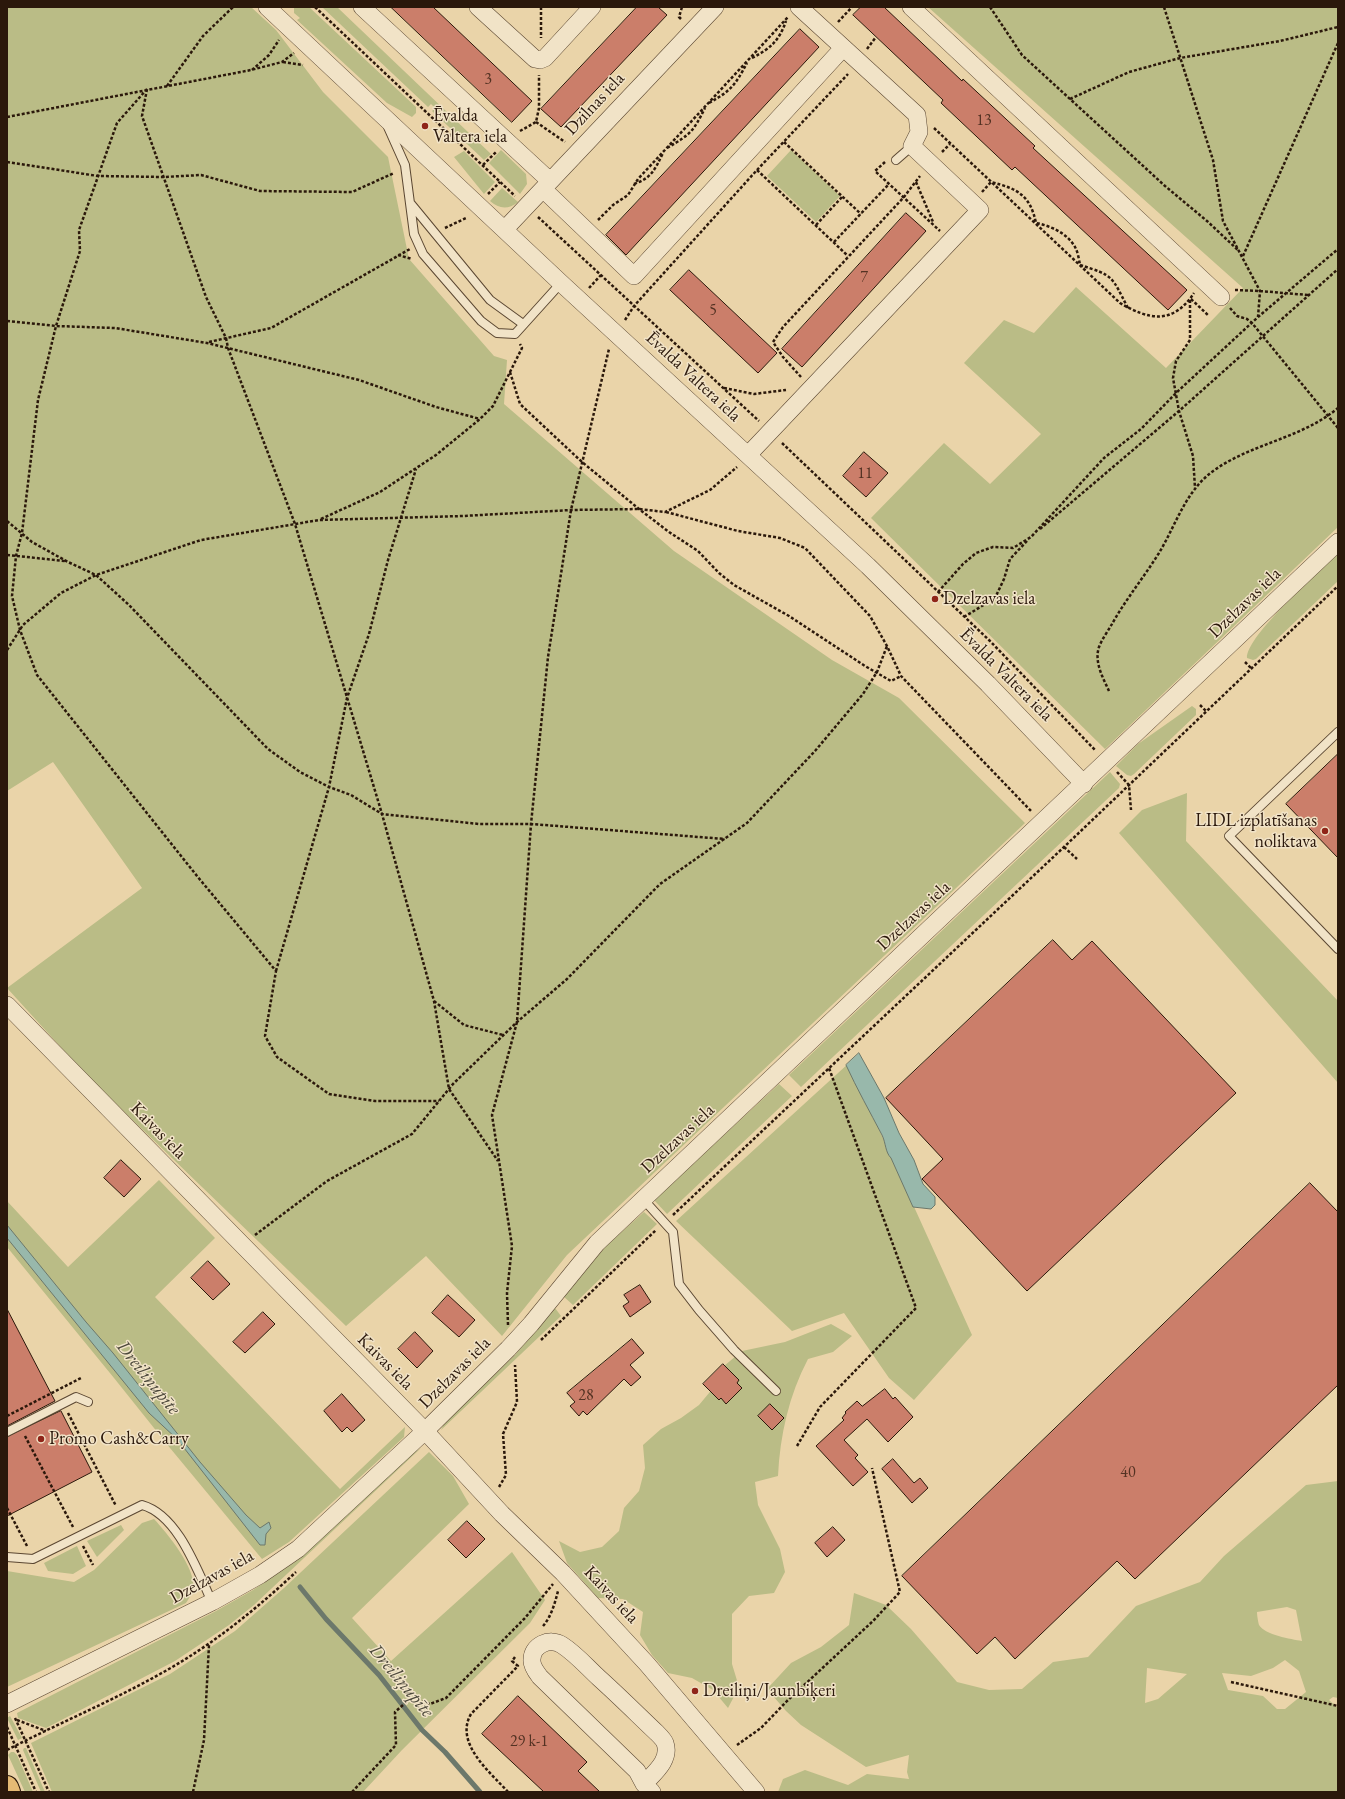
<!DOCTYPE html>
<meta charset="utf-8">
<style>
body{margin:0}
#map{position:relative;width:1345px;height:1799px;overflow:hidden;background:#ead4a9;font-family:"EB Garamond",serif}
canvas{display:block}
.frame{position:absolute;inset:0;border:8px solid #2b180b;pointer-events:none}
</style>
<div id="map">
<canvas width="1345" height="1799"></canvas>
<div class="frame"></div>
</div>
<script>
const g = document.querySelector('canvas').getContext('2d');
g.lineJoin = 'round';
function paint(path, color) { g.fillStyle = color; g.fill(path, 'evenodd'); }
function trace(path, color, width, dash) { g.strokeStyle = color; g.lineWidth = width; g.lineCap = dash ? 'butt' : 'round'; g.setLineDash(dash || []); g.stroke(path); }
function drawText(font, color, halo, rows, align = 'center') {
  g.font = font + ' "EB Garamond",serif'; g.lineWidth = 3; g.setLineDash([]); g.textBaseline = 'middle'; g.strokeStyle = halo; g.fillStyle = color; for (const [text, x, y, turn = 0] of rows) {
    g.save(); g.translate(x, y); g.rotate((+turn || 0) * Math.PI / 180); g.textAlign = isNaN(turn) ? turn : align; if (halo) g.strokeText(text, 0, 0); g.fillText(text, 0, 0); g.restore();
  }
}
const green = new Path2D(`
 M 7,7 L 251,7 L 276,30 L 323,92 L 388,157 L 409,259 L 494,356 L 507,360 L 504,404 L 674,551 L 832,660 L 899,698 L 1025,823 L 567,1255 L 502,1336 L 426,1256 L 346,1326 L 87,1076 L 7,988 L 142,888 L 53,762 L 7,791 Z
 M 294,7 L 309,7 L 416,107 L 416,113 L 412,117 L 387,103 L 297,20 L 300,18 L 294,13 Z
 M 322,7 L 337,7 L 491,154 L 484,160 L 432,111 L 435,108 L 431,104 L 428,107 Z
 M 928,7 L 1338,7 L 1338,527 L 1105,749 L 871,518 L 944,443 L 990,484 L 1041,434 L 964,363 L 1004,320 L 1034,333 L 1076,287 L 1166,368 L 1243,288 Z
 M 501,150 L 526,174 L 527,184 L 520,194 L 489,163 Z
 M 791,150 L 840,196 L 816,222 L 767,176 Z
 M 464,151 L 495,182 L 484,194 L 454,157 Z
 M 502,188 L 518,202 C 508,210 499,209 490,201 Z
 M 1338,554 L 1338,581 L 1256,659 L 1253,660 L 1247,658 C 1246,636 1320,571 1338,554 Z
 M 1192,706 L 1196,709 L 1196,715 L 1134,774 L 1131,776 L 1127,775 L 1116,766 L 1138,744 Z
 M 1110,772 L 1120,784 L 1119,788 L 801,1087 L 789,1075 Z
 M 1187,793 L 1186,841 L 1338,1001 L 1338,1083 L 1119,833 L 1142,810 Z
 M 849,1063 L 972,1335 L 914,1400 L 889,1378 L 844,1313 L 792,1331 L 676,1221 Z
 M 779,1084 L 792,1096 L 667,1214 L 654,1200 Z
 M 159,1180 L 215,1238 L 155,1297 L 340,1489 L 405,1427 L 404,1437 L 289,1542 L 262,1559 L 170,1448 L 114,1378 L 7,1247 L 7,1201 L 68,1267 Z
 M 644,1212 L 657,1224 L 573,1305 L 563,1296 L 607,1245 Z
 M 555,1308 L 561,1316 L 441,1430 L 445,1422 L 515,1355 Z
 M 831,1324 L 852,1336 L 833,1352 L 808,1359 C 789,1395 780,1435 778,1476 L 755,1482 L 758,1505 L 780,1549 L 785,1572 L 774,1593 L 749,1596 L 732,1614 L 732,1664 L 739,1687 L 728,1708 L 713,1690 L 692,1678 L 668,1673 L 652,1655 L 640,1635 L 643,1612 L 623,1599 L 598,1598 L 567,1563 L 559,1541 L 580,1552 L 602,1547 L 619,1531 L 624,1508 L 639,1491 L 645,1468 L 643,1445 L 661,1429 L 681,1418 L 699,1405 L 714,1387 L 724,1366 L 742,1351 L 785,1342 Z
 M 421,1448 L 254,1605 L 229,1625 L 175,1661 L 46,1728 L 18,1718 L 17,1713 L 216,1611 L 253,1590 L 294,1562 L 329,1532 L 412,1454 Z
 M 429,1452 L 453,1476 L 469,1504 L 352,1618 L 391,1661 L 512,1552 L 545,1600 L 530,1623 L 402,1750 L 363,1792 L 52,1792 L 31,1743 L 170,1674 L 235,1631 L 284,1588 Z
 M 1338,1481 L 1338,1698 L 1333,1697 L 1329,1700 L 1338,1708 L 1338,1792 L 778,1792 L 783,1779 L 805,1770 L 848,1785 L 867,1774 L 909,1779 L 907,1772 L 909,1755 L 866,1767 L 801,1725 L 786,1711 L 767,1689 L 791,1663 L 821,1647 L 849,1625 L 854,1593 L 886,1605 L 911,1629 L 957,1682 L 989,1690 L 1022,1689 L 1053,1662 L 1088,1657 L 1136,1606 L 1200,1582 L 1224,1556 L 1306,1485 ZM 1287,1607 L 1296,1610 L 1302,1641 C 1291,1639 1265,1635 1259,1625 C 1258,1621 1257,1615 1257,1612 ZM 1285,1660 L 1299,1671 L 1306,1692 L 1285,1709 L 1277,1709 L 1263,1696 L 1228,1690 L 1222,1673 L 1251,1676 L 1273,1668 ZM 1147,1668 L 1187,1674 L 1158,1699 L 1145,1703 Z
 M 154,1519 C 167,1533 197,1569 193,1589 C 192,1594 189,1598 186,1603 L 7,1687 L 7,1571 L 74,1582 L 94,1570 L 142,1523 Z
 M 121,1525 L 124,1530 L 97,1557 L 87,1541 Z
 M 77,1546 L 86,1566 L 73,1574 L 48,1571 L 44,1563 Z
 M 10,1716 L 22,1738 L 18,1740 L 7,1718 Z
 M 24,1748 L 26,1748 L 45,1792 L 41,1792 L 23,1750 Z
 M 11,1752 L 14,1752 L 17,1755 L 33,1792 L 25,1792 L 8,1755 Z`);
const water = new Path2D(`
 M 859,1053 L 884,1098 L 899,1133 L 914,1160 L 923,1184 L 935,1197 L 935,1205 L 931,1209 L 913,1207 L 891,1158 C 885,1152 886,1143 882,1135 C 870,1112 857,1089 846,1065 Z
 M 7,1225 L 86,1322 L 113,1353 L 200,1462 L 246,1515 L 260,1528 L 269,1522 L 271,1528 L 266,1534 L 265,1545 L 260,1545 L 177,1439 L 149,1413 L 7,1238 Z`);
const stream = new Path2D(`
 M 300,1587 L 326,1619 L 379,1675 L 422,1730 L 445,1752 L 480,1792`);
const building = new Path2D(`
 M 391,7 L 433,7 L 532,101 L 512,122 Z
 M 637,7 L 658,7 L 667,15 L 561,127 L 541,109 Z
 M 861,7 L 884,7 L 962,81 L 963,79 L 1035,146 L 1033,148 L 1187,290 L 1168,310 L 1015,167 L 1012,170 L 941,103 L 943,100 L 853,15 Z
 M 800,29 L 819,47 L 626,255 L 606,235 Z
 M 906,213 L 926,231 L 802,367 L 782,349 Z
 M 689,270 L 777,353 L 758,373 L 670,290 Z
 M 864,452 L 888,473 L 866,497 L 843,476 Z
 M 1338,754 L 1338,858 L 1286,804 Z
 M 1053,940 L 1072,960 L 1092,941 L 1236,1093 L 1027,1291 L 922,1179 L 943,1159 L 886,1098 Z
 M 121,1160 L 141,1179 L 124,1197 L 104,1178 Z
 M 1310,1183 L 1338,1212 L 1338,1385 L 1135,1579 L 1117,1561 L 1015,1659 L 995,1637 L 977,1654 L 902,1576 Z
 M 208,1261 L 230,1284 L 213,1300 L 191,1278 Z
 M 640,1285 L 651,1302 L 630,1317 L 623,1306 L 629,1302 L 624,1295 Z
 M 448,1295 L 475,1320 L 459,1337 L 432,1313 Z
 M 7,1309 L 55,1401 L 7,1426 Z
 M 263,1312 L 275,1324 L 245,1353 L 233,1342 Z
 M 415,1332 L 433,1351 L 417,1368 L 398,1349 Z
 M 632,1339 L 644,1353 L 630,1365 L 641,1377 L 631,1386 L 624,1379 L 587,1415 L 583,1411 L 579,1416 L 570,1406 L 575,1402 L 567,1393 Z
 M 723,1364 L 739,1380 L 737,1383 L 742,1388 L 726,1404 L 721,1398 L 719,1400 L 703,1384 Z
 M 885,1389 L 893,1399 L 895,1397 L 913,1417 L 888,1442 L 867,1419 L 844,1440 L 858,1455 L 855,1458 L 868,1472 L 853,1486 L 816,1446 L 844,1420 L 842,1418 L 846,1413 L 845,1412 L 857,1401 L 862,1406 Z
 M 342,1394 L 365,1420 L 352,1432 L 347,1427 L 342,1432 L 324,1411 Z
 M 770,1404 L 784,1418 L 772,1430 L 758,1416 Z
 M 61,1411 L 92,1472 L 7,1516 L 7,1437 Z
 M 893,1459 L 914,1483 L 920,1478 L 928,1488 L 912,1503 L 882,1469 Z
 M 467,1521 L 485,1539 L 466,1558 L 448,1540 Z
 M 833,1527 L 845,1540 L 827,1557 L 815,1543 Z
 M 518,1696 L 587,1762 L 578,1771 L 600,1792 L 544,1792 L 482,1734 Z`);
const path = new Path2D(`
 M 315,7 L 515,196
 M 541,7 L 541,38
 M 990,7 L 1022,55 L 1165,186 L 1207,221 L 1239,251
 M 1164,7 L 1213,160 L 1223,221 L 1260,291 L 1258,317
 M 681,19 L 679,17 L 682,7
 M 838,22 L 852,7
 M 867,49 L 876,37
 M 752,58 C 771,48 779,41 786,21
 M 283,62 L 303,65
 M 252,70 L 269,55 L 279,40
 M 167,86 L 203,36 L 233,7
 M 147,89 L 117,123 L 79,230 L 80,251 L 56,326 L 38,400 L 22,533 L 16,556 L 12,596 L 20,630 L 37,675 L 197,876 L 276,971 L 265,1036 L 277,1057 L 329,1094 L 375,1101 L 439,1101
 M 147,89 L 142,116 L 206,297 L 226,338 L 228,348 L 295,524 L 382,814 L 434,1001 L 449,1089 L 498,1161
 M 1070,99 L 1129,72 L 1180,58 L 1280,41 L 1338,27
 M 709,103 C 732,90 735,85 747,63
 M 7,117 L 251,70 L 282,62 L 294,53
 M 536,122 L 565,142
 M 934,128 L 1120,303 C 1149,320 1173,325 1194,293
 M 520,131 L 536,122 L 539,108 L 539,75
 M 784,142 L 861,214
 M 667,148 C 691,134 693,132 705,108
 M 942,152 L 950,144
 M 7,162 L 98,176 L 164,177 L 201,175 L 260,191 L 352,192 L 394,173
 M 885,162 L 875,171 L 940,231
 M 483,165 L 496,152
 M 757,170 L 848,256
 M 916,182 L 933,222
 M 634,184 C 652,178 655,169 663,153
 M 982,192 L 991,182 C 1018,189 1030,195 1036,223 C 1051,226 1067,233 1075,247 C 1078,252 1079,260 1080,265 C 1115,276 1111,276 1128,308
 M 488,194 L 500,182
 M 538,217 L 759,421
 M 598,220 L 613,205 L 628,195 L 638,179 L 788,17
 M 816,225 L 842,197
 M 445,228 L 466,218
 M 834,242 L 889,184
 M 398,255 L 412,259
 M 1243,256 L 1338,43
 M 589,288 L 601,275
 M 1235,290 L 1260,291 L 1308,295
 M 1191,299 L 1209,316
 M 1190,300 L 1190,340 L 1176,361 L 1173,378 L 1179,411 L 1193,456 L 1195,488
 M 1230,308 L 1237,316 L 1247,319 L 1252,323 L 1338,428
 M 625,320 L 634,306 L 757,170 L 848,74
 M 7,321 L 56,326 L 115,328 L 207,343 L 359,380 L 436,407 L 480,419
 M 209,342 L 271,328 L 410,249
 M 510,372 L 520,404 L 582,462 L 639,509 L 669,532 L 698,551 L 719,573 L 734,585 L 789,616 L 865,666 L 891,681 L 901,676
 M 801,377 L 783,357 L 773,342 L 783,327 L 904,197 L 920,176
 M 724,388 L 754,394 L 786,390
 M 782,443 L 990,641 L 1095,750
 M 666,512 L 738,531 L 780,538 L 805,548 L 870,616 L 887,646 L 901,676 L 1031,811
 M 321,519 L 380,492 L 436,455 L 480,419 L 493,406 L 522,348 L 520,344
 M 7,521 L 32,542 L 68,562 L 96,575 L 129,605 L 268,749 L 300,772 L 329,787 L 351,795 L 382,814 L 479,824 L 531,824 L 725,839
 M 1040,529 L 1179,411 L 1338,269
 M 7,555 L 65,561
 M 938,592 L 963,564 L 976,553 L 993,547 L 1013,548 L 1031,537 L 1104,458 L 1141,429 L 1176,393 L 1258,317 L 1338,249
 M 964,617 L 995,598 L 1004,579 L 1010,559 L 1027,541
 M 7,650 L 23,625 L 61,593 L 96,575 L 201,540 L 319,520 L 463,516 L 571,510 L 639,509 L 665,512 L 710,490 L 737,467
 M 1245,662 L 1251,668
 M 1109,691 C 1103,678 1094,662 1099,647 C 1102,639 1108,631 1112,624 C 1126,599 1144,577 1159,553 C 1177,523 1186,489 1216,469 C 1254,443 1302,438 1338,408
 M 1200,705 L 1206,711
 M 1117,772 L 1129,785 L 1131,810
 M 1064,847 L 1077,859
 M 276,971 L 329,787 L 347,698 L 369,634 L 388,560 L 416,469
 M 434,1001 L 464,1025 L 503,1035
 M 673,1215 L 1064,847 L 1338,586
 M 255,1235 L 327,1181 L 412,1134 L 453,1084 L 517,1022 L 567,979 L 660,884 L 747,823 L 815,751 L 863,694 L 877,672 L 887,646
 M 508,1325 L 507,1293 L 512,1246 L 492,1115 L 517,1022 L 531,824 L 548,657 L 571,510 L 609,349
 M 541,1340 L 656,1230
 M 68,1413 L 116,1506
 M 7,1416 L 81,1378
 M 25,1436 L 73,1527
 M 797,1446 L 820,1407 L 916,1308 L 829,1068
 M 499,1487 L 506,1475 L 503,1434 L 517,1402 L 515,1365
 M 7,1508 L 27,1546
 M 83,1546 L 93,1565
 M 543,1626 C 551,1617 555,1603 558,1591
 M 1231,1682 L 1338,1706
 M 15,1718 L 49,1792
 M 17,1720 L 46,1731
 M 7,1727 L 36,1792
 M 737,1745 L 761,1728 L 787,1701 L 873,1621 L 900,1592 L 872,1468
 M 7,1750 C 57,1724 110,1702 160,1674 C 211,1646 254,1611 296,1572
 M 193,1792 L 204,1740 L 209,1645
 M 352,1792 L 396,1745 L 395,1712 L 411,1698 L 430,1704 L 446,1698 L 525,1618 L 553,1584
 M 508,1792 C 490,1772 454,1743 471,1714 L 518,1666 L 512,1661 L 515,1657`);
const service = new Path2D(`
 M 388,127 L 405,165 L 414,234 L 423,254 L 481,321 L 497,333 L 515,334 L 561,283
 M 896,160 L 912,146
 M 411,204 L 490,300 L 523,324
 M 1338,732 L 1229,836 L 1338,949
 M 643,1199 L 673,1232 L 679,1284 L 699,1310 L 734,1350 L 776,1391
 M 7,1432 L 76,1397 L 88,1402
 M 7,1557 L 33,1559 L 142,1505 C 178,1515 197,1570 212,1602`);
const minor = new Path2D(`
 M 267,7 L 561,283 L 868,566 L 988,684 L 1084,784
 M 362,7 L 550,181
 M 478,7 L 535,59 L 540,60 L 545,58 L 592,7
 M 911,7 L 1221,297
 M 543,189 L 634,276 L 843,48
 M 505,229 L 715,7
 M 748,455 L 980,210 L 912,146 L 919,132 L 917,115 L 799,7
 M 7,1005 L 425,1431 L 502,1514 L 563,1573 L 647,1664 L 756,1792
 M 7,1704 L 212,1602 L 260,1575 L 298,1549 L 425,1431 L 508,1349 L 531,1324 L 597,1243 L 1338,542
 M 644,1784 C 654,1773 671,1760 665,1743 C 664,1740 660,1736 657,1733 C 638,1715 619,1696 599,1678 C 587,1667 576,1654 562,1645 C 550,1637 531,1645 532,1661 C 532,1667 537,1673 540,1677 L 637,1771 L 644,1784 L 652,1792`);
const primary = new Path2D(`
 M 7,1787 L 9,1792`);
const markers = [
 [425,126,4,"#8f2418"],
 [935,599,4,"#8f2418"],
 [1325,831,4,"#8f2418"],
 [41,1439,4,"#8f2418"],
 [695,1691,4,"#8f2418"]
];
const numberNames = [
 ["3",488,80],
 ["13",984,121],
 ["7",864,278],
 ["5",713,311],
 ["11",865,474],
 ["28",586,1396],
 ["40",1128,1473],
 ["29 k-1",529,1742]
];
const streetNames = [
 ["Dzilnas iela",595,104,-47],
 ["Ēvalda Valtera iela",693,377,43],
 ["Dzelzavas iela",1245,603,-44],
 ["Ēvalda Valtera iela",1006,675,45],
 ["Dzelzavas iela",914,916,-43],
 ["Kaivas iela",158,1131,46],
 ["Dzelzavas iela",678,1139,-43],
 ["Kaivas iela",385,1362,45],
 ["Dzelzavas iela",455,1373,-45],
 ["Dzelzavas iela",212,1577,-29],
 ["Kaivas iela",611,1595,47]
];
const poiNames = [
 ["Ēvalda",433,116],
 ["Valtera iela",433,137],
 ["Dzelzavas iela",943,599],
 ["LIDL izplatīšanas",1317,821,"right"],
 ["noliktava",1317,842,"right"],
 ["Promo Cash&Carry",49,1439],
 ["Dreiliņi/Jaunbiķeri",703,1691]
];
const waterNames = [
 ["Dreiliņupīte",148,1378,51],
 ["Dreiliņupīte",401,1681,50]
];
paint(green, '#babc86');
paint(water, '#98b8ab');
trace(water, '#6c786b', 1);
trace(stream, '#6c786b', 5);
paint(building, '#cb7e6a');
trace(building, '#2b180b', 1);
trace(service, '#5b4732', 10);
trace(minor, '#5b4732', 18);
trace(primary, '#2b180b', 24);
trace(path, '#2b180b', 2.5, [3, 2]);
trace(service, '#f1e3c7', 8);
trace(minor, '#f1e3c7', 17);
trace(primary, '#e5ba74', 22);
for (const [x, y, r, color] of markers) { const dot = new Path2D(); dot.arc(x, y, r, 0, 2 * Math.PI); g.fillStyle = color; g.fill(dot); trace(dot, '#f1e3c7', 1.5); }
drawText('16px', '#533223', null, numberNames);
drawText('18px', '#2b180b', '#f1e3c7', streetNames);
drawText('18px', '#2b180b', '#f1e3c7', poiNames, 'left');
drawText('italic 19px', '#4c483b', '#f1e3c7', waterNames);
</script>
